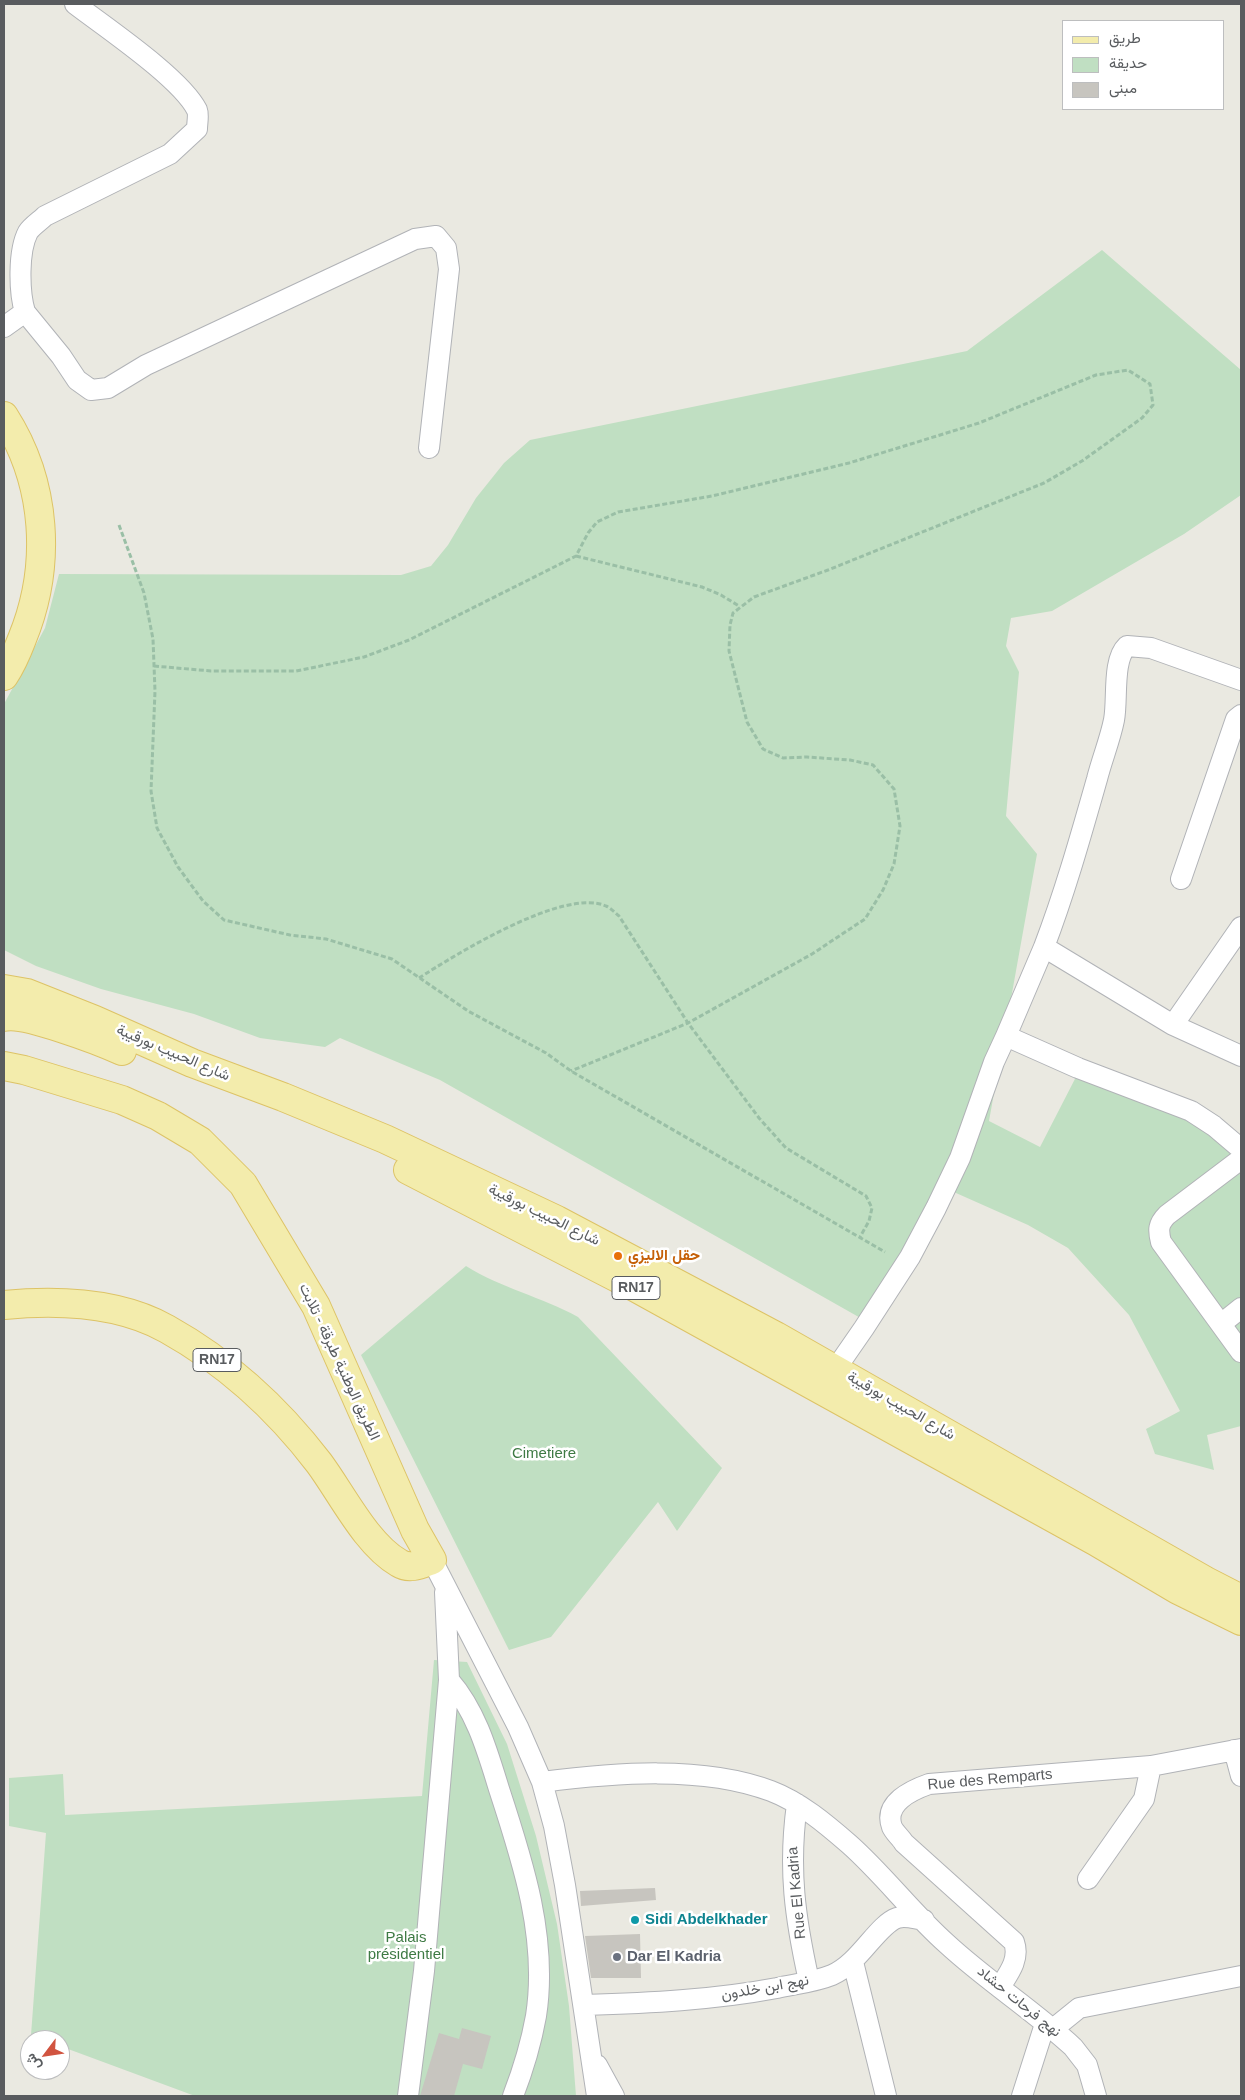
<!DOCTYPE html>
<meta charset="utf-8">
<style>
body{margin:0}
#map{position:relative;width:1245px;height:2100px;overflow:hidden;background:#eae9e1;font-family:Arial,Vazirmatn,sans-serif}
canvas{display:block}
.frame{position:absolute;inset:0;border:5px solid #595c5f;pointer-events:none}
.legend{position:absolute;left:1062px;top:20px;width:162px;height:90px;box-sizing:border-box;background:#fff;border:1px solid #bdbebf;margin:0;padding:6px 9px;list-style:none;font-size:15px;color:#595c5f}
.legend li{display:flex;align-items:center;gap:10px;height:25px}
.legend b{width:25px;border:1px solid #bdbebf}
.north{position:absolute;left:20px;top:2030px;width:50px;height:50px;box-sizing:border-box;background:#fff;border:1px solid #bdbebf;border-radius:50%;rotate:239deg;font-size:14px;font-weight:700;line-height:20px;text-align:center;color:#595c5f}
.north::after{content:'';display:block;margin:auto;width:18px;height:22px;background:#d15440;clip-path:polygon(50% 0,100% 100%,50% 72%,0 100%)}
</style>
<div id="map">
<canvas width="1245" height="2100"></canvas>
<div class="frame"></div>
<ul class="legend">
<li><b style="height:6px;background:#f3ecac"></b>طريق</li>
<li><b style="height:14px;background:#c0dfc2"></b>حديقة</li>
<li><b style="height:14px;background:#c7c5bf"></b>مبنى</li>
</ul>
<div class="north">ش</div>
</div>
<script>
const g = document.querySelector('canvas').getContext('2d');
g.lineJoin = 'round';
function paint(path, color) { g.fillStyle = color; g.fill(path, 'evenodd'); }
function trace(path, color, width, dash) { g.strokeStyle = color; g.lineWidth = width; g.lineCap = dash ? 'butt' : 'round'; g.setLineDash(dash || []); g.stroke(path); }
function drawText(font, color, halo, rows, align = 'center') {
  g.font = font + ' Arial,Vazirmatn,sans-serif'; g.lineWidth = 5; g.setLineDash([]); g.textBaseline = 'middle'; g.strokeStyle = halo; g.fillStyle = color; for (const [text, x, y, turn = 0] of rows) {
    g.save(); g.translate(x, y); g.rotate((+turn || 0) * Math.PI / 180); g.textAlign = isNaN(turn) ? turn : align; if (halo) g.strokeText(text, 0, 0); g.fillText(text, 0, 0); g.restore();
  }
}
const green = new Path2D(`
 M 1102,250 L 1241,370 L 1241,495 L 1184,534 L 1052,611 L 1011,618 L 1006,646 L 1019,672 L 1006,816 L 1037,854 L 989,1121 L 1040,1147 L 1077,1075 L 1190,1116 L 1241,1155 L 1241,1426 L 1207,1435 L 1214,1470 L 1155,1454 L 1146,1429 L 1180,1411 L 1129,1315 L 1068,1248 L 1028,1225 L 947,1189 L 864,1320 L 440,1080 L 340,1038 L 325,1047 L 260,1038 L 194,1014 L 101,989 L 36,966 L 4,950 L 4,704 L 45,628 L 59,574 L 401,575 L 431,566 L 448,545 L 476,498 L 504,463 L 530,440 L 967,351 Z
 M 466,1266 C 501,1288 542,1297 578,1317 L 722,1468 L 677,1531 L 658,1502 L 551,1637 L 509,1650 L 361,1355 Z
 M 434,1660 L 467,1662 L 507,1744 L 536,1836 L 557,1924 L 569,2006 L 576,2096 L 195,2096 L 60,2046 L 60,2040 L 45,2040 L 31,2035 L 46,1833 L 9,1826 L 9,1778 L 63,1774 L 65,1815 L 422,1796 Z`);
const building = new Path2D(`
 M 655,1888 L 656,1900 L 581,1906 L 580,1891 Z
 M 640,1934 L 641,1978 L 591,1978 L 585,1936 Z
 M 462,2028 L 491,2036 L 482,2069 L 463,2064 L 454,2096 L 420,2096 L 439,2033 L 459,2039 Z`);
const path = new Path2D(`
 M 119,525 L 144,593 L 153,639 L 155,691 L 151,791 L 157,828 L 178,867 L 203,901 L 224,920 L 290,935 L 326,939 L 392,959 L 468,1011 L 546,1053 L 571,1071 L 885,1252
 M 576,556 L 702,587 L 721,595 L 739,606
 M 154,666 L 211,671 L 296,671 L 364,657 L 409,640 L 576,556 L 588,533 L 597,522 L 618,512 L 712,496 L 849,463 L 979,423 L 1096,375 L 1128,370 L 1150,384 L 1153,405 L 1142,418 L 1082,461 L 1044,483 L 828,570 L 754,597 L 733,613 L 730,625 L 729,651 L 747,722 L 763,749 L 783,758 L 807,757 L 850,760 L 873,765 L 894,789 L 900,826 L 894,864 L 883,890 L 865,919 L 812,954 L 688,1023 L 571,1071
 M 419,978 C 455,955 564,887 606,906 C 611,908 615,913 619,916 L 688,1023 L 759,1118 L 786,1148 L 866,1196 L 872,1208 L 869,1221 L 860,1237`);
const street = new Path2D(`
 M 25,312 L 61,356 L 77,380 L 91,390 L 108,388 L 146,365 L 415,239 L 436,236 L 446,248 L 449,269 L 429,448
 M 4,327 L 25,312 C 19,292 18,251 28,232 C 32,226 40,221 45,216 L 170,154 L 197,129 C 197,123 199,115 197,110 C 181,78 105,27 75,4
 M 1241,680 L 1151,648 L 1127,646 C 1112,660 1118,700 1114,720 C 1110,740 1102,759 1097,779 C 1081,835 1065,892 1044,947 L 1173,1025 L 1241,1056
 M 1181,879 L 1236,719 L 1241,715
 M 1173,1025 L 1241,927
 M 1006,1036 L 1044,947
 M 1241,1159 L 1167,1215 C 1158,1224 1158,1230 1161,1242 L 1241,1352
 M 1221,1324 L 1241,1308
 M 828,1380 L 864,1328 L 910,1257 L 936,1208 L 960,1158 L 994,1062 L 1006,1036 L 1078,1068 L 1191,1111 L 1214,1126 L 1241,1149
 M 432,1560 L 518,1727 L 542,1782 L 554,1826 L 565,1885 L 597,2096
 M 449,1680 C 476,1711 487,1750 499,1789 C 523,1862 548,1939 536,2016 C 531,2044 523,2070 513,2096
 M 1234,1750 L 1241,1776
 M 542,1782 C 613,1773 703,1765 771,1791 C 800,1802 826,1824 849,1844 C 884,1875 912,1913 947,1944 C 987,1981 1033,2010 1073,2047 L 1087,2065 L 1096,2096
 M 797,1804 C 788,1869 795,1918 809,1981
 M 1088,1879 L 1144,1799 L 1151,1766
 M 853,1962 L 886,2096
 M 1000,1987 C 1009,1973 1020,1959 1014,1942 L 904,1843 C 901,1838 894,1832 892,1827 C 883,1803 912,1790 929,1784 L 1151,1766 L 1241,1749
 M 584,2005 C 649,2003 713,2000 777,1988 C 795,1984 815,1982 832,1975 C 860,1963 877,1925 897,1918 C 906,1915 915,1919 924,1920
 M 1053,2029 L 1079,2008 L 1241,1976
 M 597,2065 L 614,2096
 M 408,2096 L 424,1971 L 449,1680 L 445,1592
 M 1022,2096 L 1045,2024`);
const primary = new Path2D(`
 M 4,416 C 47,483 52,566 22,639 C 17,652 12,664 4,676
 M 4,989 L 27,993 L 95,1020 L 192,1063 L 283,1097 L 385,1139 L 557,1220 L 776,1336 L 1206,1581 L 1241,1599
 M 4,1017 C 24,1012 100,1041 122,1051
 M 4,1066 L 24,1070 L 122,1100 L 158,1116 L 200,1141 L 243,1184 L 316,1306 L 415,1530 L 432,1560 C 421,1564 410,1570 399,1563 C 366,1544 342,1494 319,1463 C 277,1408 228,1363 167,1329 C 119,1302 57,1300 4,1305
 M 408,1170 L 631,1285 L 1095,1541 L 1178,1590 L 1241,1621`);
const markers = [
 [618,1256,5,"#e8710a"],
 [635,1920,5,"#0f9aa8"],
 [617,1957,5,"#6b7280"]
];
const shields = [
 [636,1288,48],
 [217,1360,48]
];
const shieldNames = [
 ["RN17",636,1288],
 ["RN17",217,1360]
];
const streetNames = [
 ["شارع الحبيب بورقيبة",173,1053,23],
 ["شارع الحبيب بورقيبة",544,1215,26],
 ["الطريق الوطنية طبرقة - تلابت",339,1362,65],
 ["شارع الحبيب بورقيبة",901,1406,30],
 ["Rue des Remparts",990,1780,-5],
 ["Rue El Kadria",797,1893,-95],
 ["نهج ابن خلدون",765,1988,-10],
 ["نهج فرحات حشاد",1019,2002,39]
];
const foodNames = [
 ["حقل الاليزي",628,1256]
];
const parkNames = [
 ["Cimetiere",544,1454],
 ["Palais",406,1938],
 ["présidentiel",406,1955]
];
const cultureNames = [
 ["Sidi Abdelkhader",645,1920]
];
const worshipNames = [
 ["Dar El Kadria",627,1957]
];
paint(green, '#c0dfc2');
paint(building, '#c7c5bf');
trace(street, '#b1b3b7', 22);
trace(primary, '#ddc366', 30);
trace(path, '#9abfa6', 3, [5, 2.5]);
trace(street, '#fff', 20);
trace(primary, '#f3ecac', 28);
for (const [x, y, r, color] of markers) { const dot = new Path2D(); dot.arc(x, y, r, 0, 2 * Math.PI); g.fillStyle = color; g.fill(dot); trace(dot, '#fff', 2); }
for (const [x, y, w] of shields) { const box = new Path2D(); box.roundRect(x - w / 2, y - 11.5, w, 23, 4); g.fillStyle = '#fff'; g.fill(box); trace(box, '#595c5f', 1); }
drawText('bold 14px', '#595c5f', null, shieldNames);
drawText('15px', '#595c5f', '#fff', streetNames);
drawText('bold 15px', '#c56008', '#fff', foodNames, 'left');
drawText('15px', '#3e7a44', '#fff', parkNames);
drawText('bold 15px', '#0d838f', '#fff', cultureNames, 'left');
drawText('bold 15px', '#5b616d', '#fff', worshipNames, 'left');
</script>
